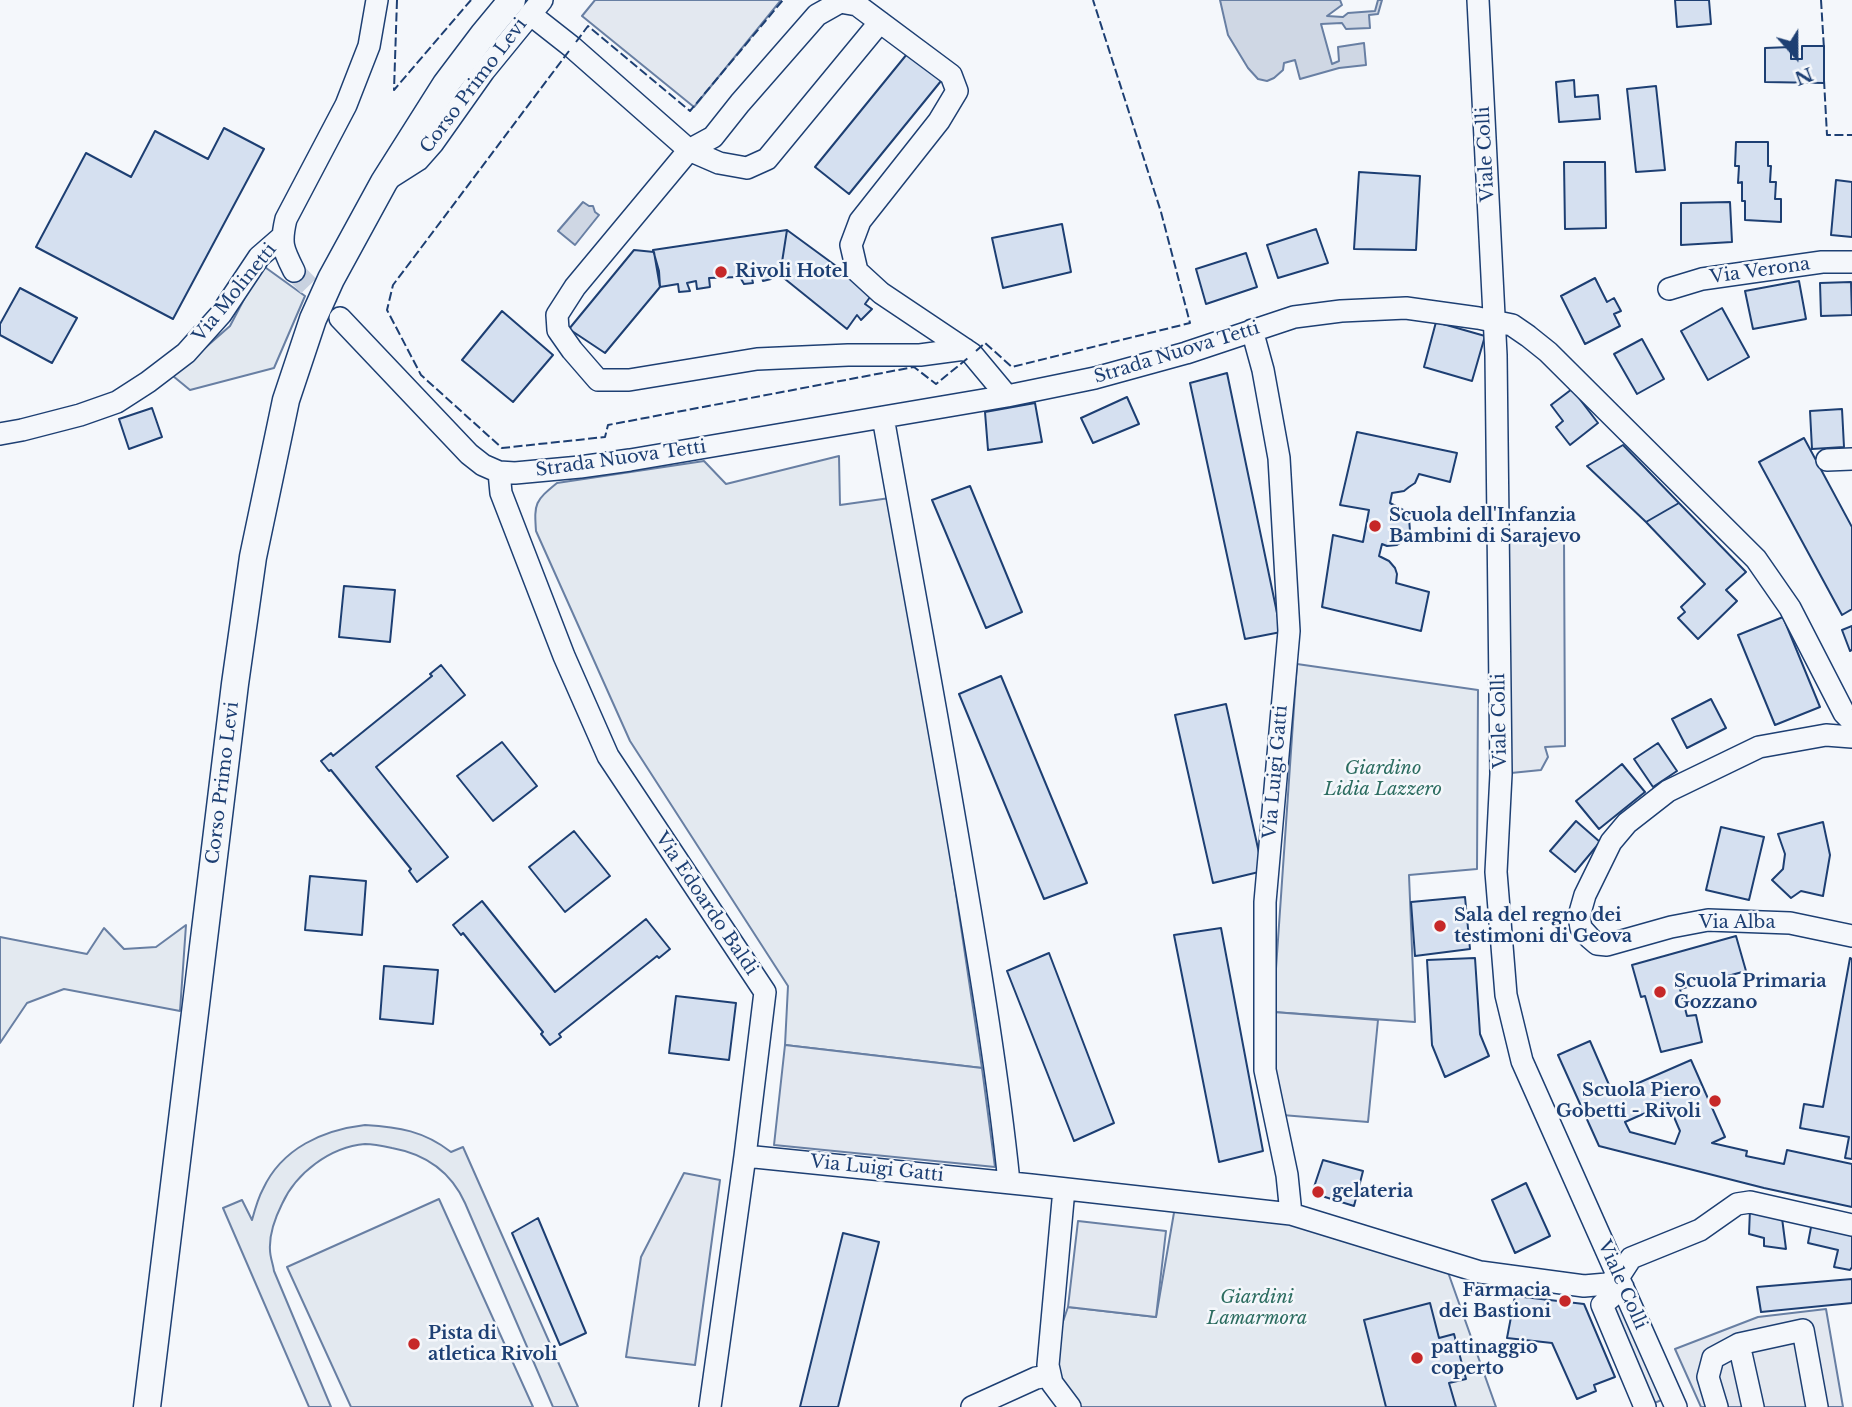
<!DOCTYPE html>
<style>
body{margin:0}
#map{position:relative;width:1852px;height:1407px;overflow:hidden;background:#f4f7fb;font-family:"Libre Baskerville",serif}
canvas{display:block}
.north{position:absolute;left:1761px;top:21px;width:70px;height:70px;-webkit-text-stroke:5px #f4f7fb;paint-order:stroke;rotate:159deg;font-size:19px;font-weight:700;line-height:28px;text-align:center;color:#1d3f73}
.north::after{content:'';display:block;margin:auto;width:24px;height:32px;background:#1d3f73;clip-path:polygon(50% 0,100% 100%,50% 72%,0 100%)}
</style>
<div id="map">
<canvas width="1852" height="1407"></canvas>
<div class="north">N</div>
</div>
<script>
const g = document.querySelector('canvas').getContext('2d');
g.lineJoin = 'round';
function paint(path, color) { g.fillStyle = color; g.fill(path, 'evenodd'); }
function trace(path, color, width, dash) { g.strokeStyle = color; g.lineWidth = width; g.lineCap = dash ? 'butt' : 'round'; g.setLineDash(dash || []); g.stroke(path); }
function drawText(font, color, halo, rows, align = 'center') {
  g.font = font + ' "Libre Baskerville",serif'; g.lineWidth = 5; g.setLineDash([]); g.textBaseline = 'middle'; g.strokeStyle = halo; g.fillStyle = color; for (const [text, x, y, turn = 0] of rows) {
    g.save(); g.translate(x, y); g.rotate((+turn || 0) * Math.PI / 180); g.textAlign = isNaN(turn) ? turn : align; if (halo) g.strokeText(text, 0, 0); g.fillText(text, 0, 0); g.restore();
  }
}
const green = new Path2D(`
 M 262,265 L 305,296 L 274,368 L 190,390 L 173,376 L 230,326 Z
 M 839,456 L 840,505 L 897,497 L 982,1068 L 785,1045 L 788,986 L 630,741 L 536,531 C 534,503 535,501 557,483 L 704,461 L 726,484 Z
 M 1297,664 L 1478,690 L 1477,869 L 1409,875 L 1415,1022 L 1273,1012 Z
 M 186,925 L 180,1011 L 64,989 L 27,1003 L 0,1043 L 0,937 L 87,954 L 104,928 L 124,949 L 156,947 Z
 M 365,1125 C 399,1127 424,1131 451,1152 L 463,1147 L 578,1407 L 553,1407 L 465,1203 C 451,1172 425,1154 392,1148 C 383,1146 374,1144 365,1144 C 330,1147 296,1173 282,1204 C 275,1218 269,1234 270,1250 C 270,1257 273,1264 274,1271 L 331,1407 L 309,1407 L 223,1208 L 242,1200 L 252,1220 C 255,1209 258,1198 263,1189 C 282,1148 323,1130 365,1125 Z
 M 439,1199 L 533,1407 L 351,1407 L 287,1267 Z
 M 1176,1201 L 1291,1214 L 1444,1261 L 1496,1407 L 1075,1407 L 1048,1365 L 1068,1307 L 1156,1317 Z`);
const parking = new Path2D(`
 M 595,0 L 781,0 L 694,107 L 582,16 Z
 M 1497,536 L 1564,537 L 1565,746 L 1545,747 L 1548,757 L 1541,770 L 1501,774 Z
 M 1273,1012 L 1378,1020 L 1368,1122 L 1282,1115 L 1271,1069 Z
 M 785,1045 L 982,1068 L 995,1167 L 774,1145 Z
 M 684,1173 L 720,1180 L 695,1365 L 626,1357 L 641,1257 Z
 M 1078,1221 L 1166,1231 L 1156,1317 L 1068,1307 Z
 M 1626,1294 L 1671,1396 L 1645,1407 L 1602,1305 Z
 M 1826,1309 L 1843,1407 L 1701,1407 L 1675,1349 L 1758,1317 Z`);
const water = new Path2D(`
 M 1220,0 L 1340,0 L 1342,5 L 1327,16 L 1343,17 L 1348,13 L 1375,11 L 1378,0 L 1382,0 L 1378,14 L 1369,15 L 1370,28 L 1346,29 L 1342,23 L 1321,24 L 1332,64 L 1339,61 L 1338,47 L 1364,43 L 1366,65 L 1339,68 L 1300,79 L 1295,60 L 1284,63 L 1283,70 L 1274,78 L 1267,81 L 1258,79 L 1248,68 L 1228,35 Z
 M 583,202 L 589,206 L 593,206 L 595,212 L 599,215 L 575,245 L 558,231 Z`);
const building = new Path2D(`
 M 1675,0 L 1709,0 L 1711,24 L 1677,27 Z
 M 1802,46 L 1824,46 L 1824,83 L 1765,82 L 1765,48 L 1791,47 L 1791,59 L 1802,59 Z
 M 907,54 L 929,65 L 941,81 L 849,194 L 815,167 Z
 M 1574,80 L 1575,97 L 1598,95 L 1600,119 L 1559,122 L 1556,82 Z
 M 1656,86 L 1665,170 L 1636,172 L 1627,89 Z
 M 224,128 L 264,149 L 173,319 L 36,247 L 86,153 L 131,177 L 155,131 L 208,159 Z
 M 1736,142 L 1768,142 L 1768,166 L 1771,166 L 1770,182 L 1776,182 L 1775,199 L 1781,199 L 1781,222 L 1745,220 L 1745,201 L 1742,201 L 1742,182 L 1738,183 L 1739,166 L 1735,166 Z
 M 1564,162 L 1605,162 L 1606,228 L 1565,229 Z
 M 1359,172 L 1420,176 L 1416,250 L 1354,249 Z
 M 1836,180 L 1852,182 L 1852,237 L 1831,235 Z
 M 1730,202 L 1732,242 L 1681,245 L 1681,203 Z
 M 1062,224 L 1071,272 L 1003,288 L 992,238 Z
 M 1316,229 L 1328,263 L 1278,278 L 1267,245 Z
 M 787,230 L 873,293 L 865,304 L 872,309 L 861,320 L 857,315 L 847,329 L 780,275 Z
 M 787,230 L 780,275 L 771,272 L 771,279 L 763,281 L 761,273 L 751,274 L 753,283 L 744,284 L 740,277 L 709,278 L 710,287 L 697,289 L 696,281 L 687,283 L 690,291 L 679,292 L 678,284 L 660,287 L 659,271 L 653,250 Z
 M 634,250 L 654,252 L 660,287 L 605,353 L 569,329 Z
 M 1246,253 L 1257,287 L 1206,304 L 1196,269 Z
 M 1595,278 L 1607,302 L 1614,298 L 1621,311 L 1614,314 L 1620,326 L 1585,344 L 1561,296 Z
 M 1799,281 L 1806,319 L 1753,329 L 1745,291 Z
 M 1851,282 L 1852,315 L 1821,316 L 1820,283 Z
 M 20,288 L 77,318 L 52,363 L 0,335 L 0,324 Z
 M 1722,308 L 1749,357 L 1708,380 L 1681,331 Z
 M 502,311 L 553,355 L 513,402 L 462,360 Z
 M 1436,322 L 1485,336 L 1472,381 L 1424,367 Z
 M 1642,339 L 1664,379 L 1637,394 L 1614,354 Z
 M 1227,373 L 1281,632 L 1245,639 L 1190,383 Z
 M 1572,389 L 1598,423 L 1570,445 L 1556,427 L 1563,421 L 1551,405 Z
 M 1127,397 L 1139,424 L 1093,443 L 1081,418 Z
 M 1035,403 L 1042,442 L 988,450 L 985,412 Z
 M 152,408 L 162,437 L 129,449 L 119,419 Z
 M 1842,409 L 1844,447 L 1812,449 L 1810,411 Z
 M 1357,432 L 1457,453 L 1450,482 L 1419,474 L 1415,483 L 1409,487 L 1404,491 L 1392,493 L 1390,503 L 1405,511 L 1409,518 L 1410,531 L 1407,538 L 1397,545 L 1387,546 L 1382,544 L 1379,556 L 1389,561 L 1395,568 L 1397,574 L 1396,583 L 1429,592 L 1421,631 L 1322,607 L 1333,535 L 1363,542 L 1369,510 L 1340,505 Z
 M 1804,438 L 1852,527 L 1852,609 L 1842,615 L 1759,462 Z
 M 1623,445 L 1679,503 L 1646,522 L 1587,466 Z
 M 970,486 L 1022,612 L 986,628 L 932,500 Z
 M 1679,503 L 1746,572 L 1726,590 L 1737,601 L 1698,639 L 1678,618 L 1685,612 L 1681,607 L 1705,584 L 1646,522 Z
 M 344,586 L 395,590 L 390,642 L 339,637 Z
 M 1783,617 L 1820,707 L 1775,725 L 1738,635 Z
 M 1852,626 L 1852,650 L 1850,651 L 1842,630 Z
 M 441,665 L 465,695 L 376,767 L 448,857 L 417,882 L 409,871 L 411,869 L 331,770 L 329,771 L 321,761 L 331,753 L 333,756 L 432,676 L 430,674 Z
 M 1001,676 L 1087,883 L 1044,899 L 959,694 Z
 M 1711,699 L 1726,728 L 1687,748 L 1672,719 Z
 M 1226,704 L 1263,871 L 1213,883 L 1175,715 Z
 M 502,742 L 537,786 L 493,821 L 457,776 Z
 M 1658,743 L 1677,771 L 1653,787 L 1634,759 Z
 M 1622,764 L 1645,792 L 1599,829 L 1576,801 Z
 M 1576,821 L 1600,842 L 1575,872 L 1550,851 Z
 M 1823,822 L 1830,855 L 1823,896 L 1801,891 L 1791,898 L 1772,880 L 1783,869 L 1785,854 L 1778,834 Z
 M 1721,827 L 1764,837 L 1749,900 L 1706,890 Z
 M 574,831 L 610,876 L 565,912 L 529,867 Z
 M 310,876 L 366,881 L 362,935 L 305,930 Z
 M 1465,897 L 1470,949 L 1415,956 L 1411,902 Z
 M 482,901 L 555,992 L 646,919 L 670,949 L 659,958 L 657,956 L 559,1034 L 561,1037 L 550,1045 L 541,1034 L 543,1032 L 463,933 L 461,935 L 453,925 Z
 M 1221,928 L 1263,1151 L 1219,1162 L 1174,935 Z
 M 1736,936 L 1746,971 L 1680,989 L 1687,1016 L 1696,1015 L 1702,1042 L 1661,1052 L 1645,996 L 1641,997 L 1632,965 Z
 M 1049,953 L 1114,1123 L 1074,1141 L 1007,971 Z
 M 1475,958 L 1480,1034 L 1489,1056 L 1445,1077 L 1432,1045 L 1427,960 Z
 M 1850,958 L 1852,959 L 1852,1159 L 1845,1158 L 1849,1137 L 1800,1128 L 1804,1104 L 1823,1107 Z
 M 384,966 L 438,970 L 433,1024 L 380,1019 Z
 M 676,996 L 736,1003 L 729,1060 L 669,1053 Z
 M 1590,1041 L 1613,1094 L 1691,1060 L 1725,1137 L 1712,1143 L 1747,1151 L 1746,1156 L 1784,1164 L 1787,1150 L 1852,1164 L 1852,1207 L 1764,1188 L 1599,1146 L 1558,1055 ZM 1668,1103 L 1680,1131 L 1675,1144 L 1630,1132 L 1625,1122 Z
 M 1323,1160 L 1363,1171 L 1354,1206 L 1312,1193 Z
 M 1526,1183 L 1550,1236 L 1515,1253 L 1492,1200 Z
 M 1750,1209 L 1782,1218 L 1786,1249 L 1764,1246 L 1764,1238 L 1749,1234 Z
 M 538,1218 L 586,1333 L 560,1345 L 512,1233 Z
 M 1812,1222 L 1852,1232 L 1852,1267 L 1850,1270 L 1834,1267 L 1838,1250 L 1808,1243 Z
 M 843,1233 L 879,1242 L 838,1407 L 800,1407 Z
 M 1852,1279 L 1852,1303 L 1761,1312 L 1757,1287 Z
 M 1515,1296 L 1584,1304 L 1615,1377 L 1594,1385 L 1596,1391 L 1577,1399 L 1552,1343 L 1507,1338 Z
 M 1430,1303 L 1439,1338 L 1454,1334 L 1466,1379 L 1449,1383 L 1456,1407 L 1386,1407 L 1364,1320 Z`);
const minorTunnel = new Path2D(`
 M 294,271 L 332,310`);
const minor = new Path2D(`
 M 1478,0 L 1496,355 L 1501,774 L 1496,872 L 1506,995 L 1522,1061 L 1676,1407
 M 530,14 L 572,47 L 689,150 L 713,137 L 740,103 L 817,15 L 840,2 L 857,5 L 951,75 L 957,91 L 939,121 L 860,221 L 851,245 L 857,271 L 881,293 L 972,354 L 1007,396
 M 880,22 L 767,159 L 747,168 L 719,163 L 689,150 L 575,287 L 557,315 L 558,330 L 572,350 L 598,380 L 629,380 L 757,359 L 848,355 L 920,355 L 965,349
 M 385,181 L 418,160 L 433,143 L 484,71 L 542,0
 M 294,271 C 283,249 280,244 286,219 L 346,105 L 369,46 L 377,0
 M 1669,289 L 1702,279 L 1822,262 L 1852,262
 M 340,318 L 469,454 L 483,465 L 499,472 L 515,473 L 580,467 L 630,460 L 1007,396 L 1095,378 L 1186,353 L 1294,317 L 1341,311 L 1406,308 L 1478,318 L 1512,325 L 1528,336 L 1548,352 L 1756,559 L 1790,608 L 1844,713 L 1852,721
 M 1252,330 L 1263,370 L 1279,458 L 1289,631 L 1265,902 L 1265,1070 L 1287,1175 L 1291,1214
 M 883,417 C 909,565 937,713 962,862 C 980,968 998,1075 1009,1182
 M 0,434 L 22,430 L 80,415 L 117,402 L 148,382 L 186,353 L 221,314 L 259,257 L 282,237
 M 1827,460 L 1852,459
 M 499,472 L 501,493 L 564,656 L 608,756 L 765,992 L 745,1156 L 710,1407
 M 1852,737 L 1826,735 L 1759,747 L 1668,791 L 1627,823 L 1611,842 L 1585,895 L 1579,916 L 1581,928 L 1590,938 L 1597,944 L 1607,945 L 1671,927 L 1708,920 L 1790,923 L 1852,936
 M 745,1156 L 1031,1185 L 1291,1214 L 1480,1272 L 1584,1286 L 1607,1284 L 1618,1278 L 1631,1258 L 1700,1230 L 1737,1204 L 1750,1202 L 1852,1225
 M 1064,1189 L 1048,1365 L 1052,1383 L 1070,1407
 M 1623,1287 L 1602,1305 L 1645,1407
 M 972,1407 L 1036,1378 L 1049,1376
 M 1717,1407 L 1708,1377 L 1713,1358 L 1739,1344
 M 1753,1407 L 1739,1344 L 1803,1330 L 1817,1407`);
const major = new Path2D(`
 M 147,1407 L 235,684 L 253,557 L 286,400 L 313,319 L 331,279 L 384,182 L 446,84 L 483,35 L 512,0`);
const fence = new Path2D(`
 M 397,0 L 394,90 L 471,0
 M 1821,0 L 1824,49
 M 576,42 L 588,26 L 690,111 L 783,0
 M 569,51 L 393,285 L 387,310 L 421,375 L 502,448 L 605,437 L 608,425 L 914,367 L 936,384 L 968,358
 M 1824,80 L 1827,135 L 1852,135
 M 976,351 L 985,343 L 1012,367 L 1190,323 L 1161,212 L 1093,0`);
const markers = [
 [721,272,7,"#c62828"],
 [1375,526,7,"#c62828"],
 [1440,926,7,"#c62828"],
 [1660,992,7,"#c62828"],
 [1715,1101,7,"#c62828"],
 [1318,1192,7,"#c62828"],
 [1565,1301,7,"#c62828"],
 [414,1344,7,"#c62828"],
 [1417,1358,7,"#c62828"]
];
const streetNames = [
 ["Corso Primo Levi",474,86,-53],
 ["Viale Colli",1486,154,-93],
 ["Via Verona",1760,271,-8],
 ["Via Molinetti",235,293,-51],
 ["Strada Nuova Tetti",1177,353,-17],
 ["Strada Nuova Tetti",621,459,-8],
 ["Viale Colli",1500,721,-91],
 ["Via Luigi Gatti",1276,772,-85],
 ["Corso Primo Levi",223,783,-83],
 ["Via Edoardo Baldi",706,904,56],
 ["Via Alba",1737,923],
 ["Via Luigi Gatti",877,1169,6],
 ["Viale Colli",1622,1285,66]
];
const poiNames = [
 ["Rivoli Hotel",735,272],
 ["Scuola dell'Infanzia",1389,516],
 ["Bambini di Sarajevo",1389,537],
 ["Sala del regno dei",1454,916],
 ["testimoni di Geova",1454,937],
 ["Scuola Primaria",1674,982],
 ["Gozzano",1674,1003],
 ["Scuola Piero",1701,1091,"right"],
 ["Gobetti - Rivoli",1701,1112,"right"],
 ["gelateria",1332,1192],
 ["Farmacia",1551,1291,"right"],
 ["dei Bastioni",1551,1312,"right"],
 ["Pista di",428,1334],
 ["atletica Rivoli",428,1355],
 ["pattinaggio",1431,1348],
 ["coperto",1431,1369]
];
const parkNames = [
 ["Giardino",1383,769],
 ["Lidia Lazzero",1383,790],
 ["Giardini",1257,1298],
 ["Lamarmora",1257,1319]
];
paint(green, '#e3e9f0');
trace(green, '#687fa3', 2);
paint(parking, '#e3e8f0');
trace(parking, '#687fa3', 2);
paint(water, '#cfd7e4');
trace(water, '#687fa3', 2);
paint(building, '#d5e0f0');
trace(building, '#1d3f73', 2);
trace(minorTunnel, '#c9d2e0', 21, [21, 10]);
trace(minor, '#1d3f73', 24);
trace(major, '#1d3f73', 29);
trace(minor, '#f4f7fb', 21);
trace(major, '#f4f7fb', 26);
trace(fence, '#1d3f73', 2, [9, 3.5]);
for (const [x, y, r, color] of markers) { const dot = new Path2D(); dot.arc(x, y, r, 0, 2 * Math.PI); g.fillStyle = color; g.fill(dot); trace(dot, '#f4f7fb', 2.5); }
drawText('18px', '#1d3f73', '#f4f7fb', streetNames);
drawText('bold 18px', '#1d3f73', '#f4f7fb', poiNames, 'left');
drawText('italic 18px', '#2c6c60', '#f4f7fb', parkNames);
</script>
